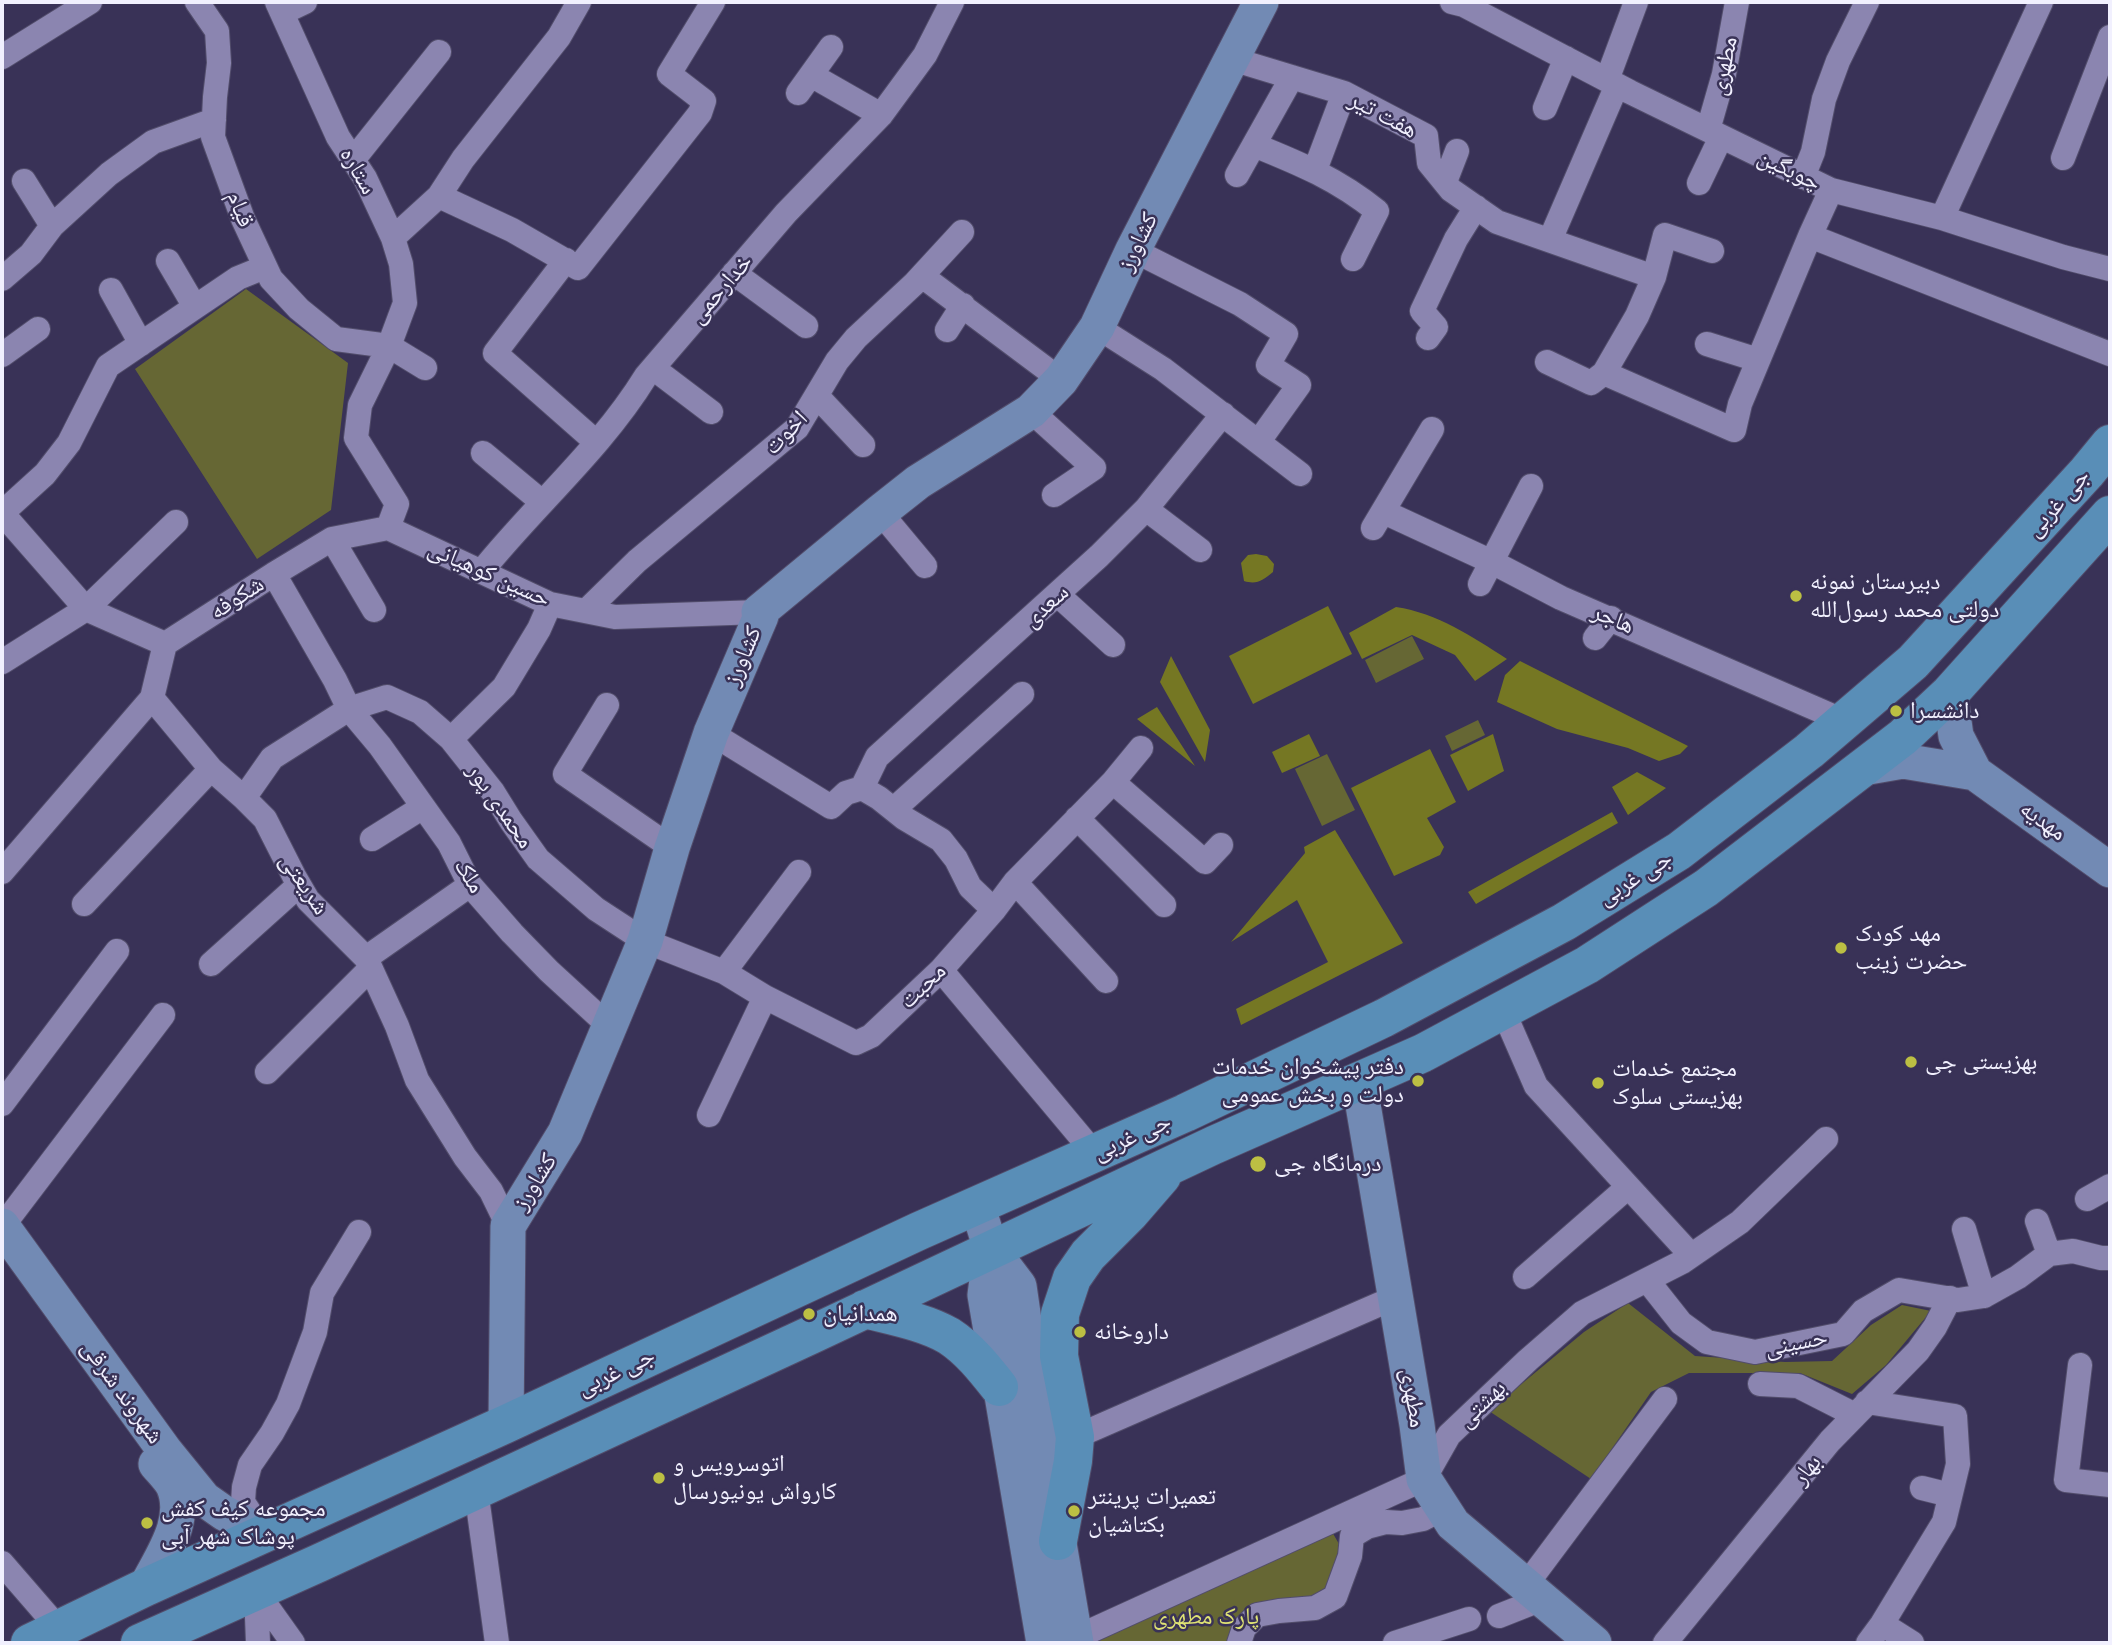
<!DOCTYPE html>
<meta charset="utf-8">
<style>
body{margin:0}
#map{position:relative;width:2112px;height:1645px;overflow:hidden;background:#393257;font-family:Figtree,sans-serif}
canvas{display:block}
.frame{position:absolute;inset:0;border:4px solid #f1f0fe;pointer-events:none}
</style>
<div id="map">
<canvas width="2112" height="1645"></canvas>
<div class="frame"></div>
</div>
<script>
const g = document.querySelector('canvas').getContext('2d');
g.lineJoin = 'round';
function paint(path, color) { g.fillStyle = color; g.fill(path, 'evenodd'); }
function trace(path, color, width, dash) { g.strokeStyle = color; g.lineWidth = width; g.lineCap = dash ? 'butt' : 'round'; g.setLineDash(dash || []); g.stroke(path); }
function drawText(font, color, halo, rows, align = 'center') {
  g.font = font + ' Figtree,"Noto Naskh Arabic",sans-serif'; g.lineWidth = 5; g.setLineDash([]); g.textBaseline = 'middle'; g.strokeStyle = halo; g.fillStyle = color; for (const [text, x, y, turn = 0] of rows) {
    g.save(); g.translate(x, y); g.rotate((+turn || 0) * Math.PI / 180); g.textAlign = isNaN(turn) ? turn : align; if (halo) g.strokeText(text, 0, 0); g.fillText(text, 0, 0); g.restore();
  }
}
const green = new Path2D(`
 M 246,289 L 348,363 L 331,510 L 257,559 L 135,369 Z
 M 1412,636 L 1424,659 L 1376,683 L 1365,660 Z
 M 1478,720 L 1485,735 L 1452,751 L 1445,736 Z
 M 1327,754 L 1355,810 L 1322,826 L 1295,769 Z
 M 1628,1303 L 1695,1356 L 1785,1362 L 1832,1361 L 1871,1325 L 1902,1305 L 1931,1311 L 1886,1365 L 1852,1394 L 1800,1373 L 1689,1373 L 1651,1392 L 1591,1479 L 1489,1411 L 1584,1332 Z
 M 1331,1530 L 1343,1551 L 1333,1581 L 1317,1596 L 1266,1601 L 1248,1606 L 1234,1622 L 1230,1643 L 1095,1643 L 1094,1641 Z`);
const forest = new Path2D(`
 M 1256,554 L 1267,556 L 1274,564 L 1273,572 C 1263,580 1257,585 1244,581 L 1241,563 L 1248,555 Z
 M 1328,606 L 1352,654 L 1253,704 L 1229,656 Z
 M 1396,607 C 1437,613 1473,637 1507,659 L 1475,681 L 1455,655 L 1412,635 L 1362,659 L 1349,633 Z
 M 1171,656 L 1210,730 L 1205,762 L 1160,682 Z
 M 1520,661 L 1688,746 L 1680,754 L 1659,761 L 1628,748 L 1557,729 L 1497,702 L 1505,675 Z
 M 1157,707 L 1195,766 L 1137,719 Z
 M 1309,734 L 1320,756 L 1282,773 L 1272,752 Z
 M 1493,734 L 1504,771 L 1468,791 L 1450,755 Z
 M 1430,749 L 1456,802 L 1427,818 L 1444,847 L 1440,855 L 1394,876 L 1351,788 Z
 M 1637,772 L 1666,788 L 1628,815 L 1612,787 Z
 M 1612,812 L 1618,823 L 1476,904 L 1468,892 Z
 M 1335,830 L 1403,943 L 1241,1025 L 1236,1009 L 1328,962 L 1297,900 L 1231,942 L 1305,853 L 1304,847 Z`);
const street = new Path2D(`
 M 197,2 L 217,31 L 219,63 L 215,97 L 213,137 L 243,219 L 271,279 L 299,309 L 336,339 L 389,346 L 425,368
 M 1452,2 L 1464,5 L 1630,92 L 1831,190 L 1810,236 L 2110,354
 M 282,13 L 305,2
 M 2,57 L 90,2
 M 1232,59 L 1344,93 L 1426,136 L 1429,163 L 1451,190 L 1497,222 L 1654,277
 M 811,75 L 881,115
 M 1607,80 L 1636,2
 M 798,93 L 831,47
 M 1545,108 L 1566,58
 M 1708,130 L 1724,74 L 1737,2
 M 1254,145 C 1301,164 1337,179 1377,211 L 1353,259
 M 2063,158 L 2110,37
 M 353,160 L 439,52
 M 1315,170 L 1344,93
 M 1237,175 L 1292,77
 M 1803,177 L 1813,152 L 1824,99 L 1838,61 L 1867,2
 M 24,181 L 52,226
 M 1445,182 L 1457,151
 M 1699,183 L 1721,137
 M 1831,190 L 1942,218 L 2063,257 L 2110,269
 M 439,196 L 512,230 L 578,268 L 700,113 L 704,101 L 669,74 L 713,2
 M 1942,218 L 2041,2
 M 393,238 L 439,196 L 463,159 L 559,37 L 579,2
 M 1550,240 L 1617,85
 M 1133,250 L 1240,304 L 1286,334 L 1268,365 L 1299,385 L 1259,441
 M 1712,251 L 1665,235 L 1654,277 L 1637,316 L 1604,373 L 1734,430 L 1740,404 L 1810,236
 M 566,260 L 495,353 L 596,442
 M 168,261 L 195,307
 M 734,273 L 806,326
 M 922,276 L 1061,380
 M 2,279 L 31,254 L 52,226 L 109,174 L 153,142 L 214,120
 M 111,290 L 141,344
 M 1097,327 L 1163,369 L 1300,474
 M 947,330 L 963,305
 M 1428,338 L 1436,327 L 1422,311 L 1456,239 L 1476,207
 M 1707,344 L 1758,360
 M 2,355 L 38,329
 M 1547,362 L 1591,383 L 1604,373
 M 653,368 L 711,412
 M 817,396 L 863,445
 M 1031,411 L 1094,468 L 1054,495
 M 483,453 L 542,502
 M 1146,509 L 1200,550
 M 880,512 L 925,566
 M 1384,512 L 1492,562 L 1561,598 L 1844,721
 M 2,513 L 45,474 L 69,443 L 108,366 L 238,278 L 265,267
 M 2,513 L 86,609 L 165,644
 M 388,528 L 550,604 L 615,617 L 759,612
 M 1373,528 L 1432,429
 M 332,539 L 374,610
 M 482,571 C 535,505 601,449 646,376 L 786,213 L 881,115 L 925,55 L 952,2
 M 274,574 L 335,680 L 349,709 L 272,758 L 244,798 L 265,819 L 294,876 L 308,900 L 366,958 L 397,1026 L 417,1080 L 465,1157 L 491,1191 L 508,1226
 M 1480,584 L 1531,486
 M 1058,595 L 1113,645
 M 586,611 L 637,561 L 797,428 L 837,361 L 856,338 L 915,283 L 962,232
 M 1595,638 L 1611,618
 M 2,662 L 86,609 L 176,522
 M 152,698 L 211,769 L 244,798
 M 607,705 L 565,774 L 672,848
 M 711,733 L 831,807 L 846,793 L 862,788 L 879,798 L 904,818 L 941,840 L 956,859 L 970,887 L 994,910
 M 451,739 L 504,687 L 539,629 L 550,604
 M 1113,782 L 1205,862 L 1221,845
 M 862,788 L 877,757 L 1099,556 L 1146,509 L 1223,414
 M 894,809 L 1022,694
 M 1077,818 L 1164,905
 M 372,839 L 423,807
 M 2,872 L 152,698 L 165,644 L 274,574 L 332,539 L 388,528 L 397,504 L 356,438 L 360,405 L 389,346 L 405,303 L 401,264 L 393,238 L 365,178 L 338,137 L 277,2
 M 1015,882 L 1106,981
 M 84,904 L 211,769
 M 366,958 L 470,885
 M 211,964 L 299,885
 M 941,970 L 1095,1154
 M 724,972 L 799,872
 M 1502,1008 L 1536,1086 L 1691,1255
 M 609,1026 L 549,971 L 512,933 L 470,885 L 449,843 L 380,746 L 349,709 L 387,697 L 420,712 L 451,739 L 493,792 L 511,821 L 538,859 L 596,909 L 645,941 L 724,972 L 765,997 L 856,1043 L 871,1036 L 941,970 L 994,910 L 1015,882 L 1113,782 L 1141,748
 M 267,1072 L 370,969
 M 2,1104 L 117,951
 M 709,1115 L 765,997
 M 2087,1199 L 2110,1186
 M 2037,1221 L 2049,1254
 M 2,1227 L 163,1015
 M 1964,1229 L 1984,1296
 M 1525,1277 L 1628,1187
 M 1647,1280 L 1681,1323 L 1707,1342 L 1755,1352 L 1843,1334 L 1863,1311 L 1899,1290 L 1958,1300 L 1984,1296 L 2018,1277 L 2049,1254 L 2073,1251 L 2101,1258 L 2110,1258
 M 2080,1365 L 2066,1480 L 2110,1485
 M 1760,1384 L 1798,1386 L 1855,1415
 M 1867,1402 L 1955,1416 L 1958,1464 L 1944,1522 L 1882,1624 L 1868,1643
 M 1075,1437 L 1396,1297
 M 1922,1488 L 1950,1495
 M 476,1490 L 497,1643
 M 262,1531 L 243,1502 L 244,1487 L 250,1465 L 272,1433 L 288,1404 L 315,1332 L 322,1293 L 359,1232
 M 2,1563 L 60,1630
 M 1526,1585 L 1665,1399
 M 256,1591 L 293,1643
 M 256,1591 L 258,1643
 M 1499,1616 L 1542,1599
 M 1882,1624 L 1912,1643
 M 1075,1638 L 1424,1479 L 1449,1435 L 1528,1360 L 1582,1313 L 1682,1262 L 1740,1222 L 1826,1139
 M 1239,1643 L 1244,1628 L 1257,1615 L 1279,1611 L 1315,1608 L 1335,1597 L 1350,1556 L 1352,1536 L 1367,1527 L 1386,1522 L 1402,1523 L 1423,1519 L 1442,1509
 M 1395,1643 L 1469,1619
 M 1665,1643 L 1830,1441 L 1918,1351 L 1935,1327 L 1950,1298`);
const secondary = new Path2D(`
 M 1950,693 L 1956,736 L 1975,773
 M 1863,768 L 1903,761 L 1975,773 L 2110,870
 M 1359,1081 L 1417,1425 L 1424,1479 L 1453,1524 L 1594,1643
 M 977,1205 L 991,1249 L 1019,1286 L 1042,1444 L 1076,1643
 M 2,1226 L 165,1451 L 204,1499 L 224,1513 L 264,1534
 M 991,1249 L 985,1295 L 1044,1643
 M 506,1424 L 508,1226 L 565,1133 L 645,941 L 672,848 L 711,733 L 761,616 L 759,612 L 880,512 L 918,482 L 1031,411 L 1061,380 L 1097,327 L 1133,250 L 1261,2
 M 146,1587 C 161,1557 189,1520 173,1485 C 169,1478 161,1470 156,1464`);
const primary = new Path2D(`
 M 865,1309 C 892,1316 925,1322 949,1336 C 969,1349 984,1368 999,1387
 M 1058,1541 L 1073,1461 L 1075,1437 L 1059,1356 L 1060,1314 L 1072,1278 L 1088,1255 L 1130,1213 L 1162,1176
 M 30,1643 L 146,1587 L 506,1424 L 919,1231 L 1185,1113 L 1384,1018 L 1564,922 L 1679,851 L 1809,751 L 1913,662 L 2087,472 L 2110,444
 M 140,1643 L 319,1563 L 813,1334 L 1214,1145 L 1423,1053 L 1587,965 L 1706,888 L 1903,737 L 1950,693 L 2110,515`);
const markers = [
 [1796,596,7,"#bcbf43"],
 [1896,711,7,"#bcbf43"],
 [1841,948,7,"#bcbf43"],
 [1911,1062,7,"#bcbf43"],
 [1418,1081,7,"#bcbf43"],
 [1598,1083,7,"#bcbf43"],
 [1258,1164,9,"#bcbf43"],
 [809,1314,7,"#bcbf43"],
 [1080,1332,7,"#bcbf43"],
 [659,1478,7,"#bcbf43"],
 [1074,1511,7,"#bcbf43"],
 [147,1523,7,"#bcbf43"]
];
const streetNames = [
 ["مطهری",1724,66,-78],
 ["هفت تیر",1383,115,28],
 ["چوبگین",1789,170,26],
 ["ستاره",358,171,60],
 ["قیام",240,209,68],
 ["کشاورز",1138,242,-64],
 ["خدارحمی",721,289,-49],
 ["اخوت",786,433,-46],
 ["جی غربی",2058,503,-48],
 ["حسین کوهیانی",489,574,24],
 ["شکوفه",237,598,-33],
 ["سعدی",1046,606,-42],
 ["هاجر",1613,619,23],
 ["کشاورز",743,656,-67],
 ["محمدی پور",500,806,55],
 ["مهدیه",2043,821,36],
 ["ملک",469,876,58],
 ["جی غربی",1635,878,-32],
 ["شریعتی",304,884,56],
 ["محبت",923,986,-44],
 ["جی غربی",1132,1137,-24],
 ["کشاورز",535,1182,-58],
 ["حسینی",1796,1343,-11],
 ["جی غربی",616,1372,-25],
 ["شهروند شرقی",122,1392,54],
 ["مطهری",1413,1398,81],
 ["بهشتی",1482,1404,-44],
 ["بهار",1807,1470,-51]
];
const poiNames = [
 ["دبیرستان نمونه",1810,582],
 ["دولتی محمد رسول‌الله",1810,610],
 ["دانشسرا",1910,711],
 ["مهد کودک",1855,934],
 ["حضرت زینب",1855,962],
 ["بهزیستی جی",1925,1062],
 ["دفتر پیشخوان خدمات",1404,1067,"right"],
 ["دولت و بخش عمومی",1404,1095,"right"],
 ["مجتمع خدمات",1612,1069],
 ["بهزیستی سلوک",1612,1097],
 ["درمانگاه جی",1274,1164],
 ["همدانیان",823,1314],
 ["داروخانه",1094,1332],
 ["اتوسرویس و",673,1464],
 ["کارواش یونیورسال",673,1492],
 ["تعمیرات پرینتر",1088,1497],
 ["بکتاشیان",1088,1525],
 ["مجموعه کیف کفش",161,1509],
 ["پوشاک شهر آبی",161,1537]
];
const parkNames = [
 ["پارک مطهری",1206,1617]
];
paint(green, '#666734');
paint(forest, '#757723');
trace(street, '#524d6b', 26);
trace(secondary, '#524d6b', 37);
trace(primary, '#524d6b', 40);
trace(street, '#8b85b0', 24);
trace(secondary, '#728ab4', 35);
trace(primary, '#598eb7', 38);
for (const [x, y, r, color] of markers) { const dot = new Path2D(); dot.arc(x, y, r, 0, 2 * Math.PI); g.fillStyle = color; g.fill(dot); trace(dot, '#393257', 2.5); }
drawText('24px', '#f1f0fe', '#393257', streetNames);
drawText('24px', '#f1f0fe', '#393257', poiNames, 'left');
drawText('24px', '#dfe374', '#393257', parkNames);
</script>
